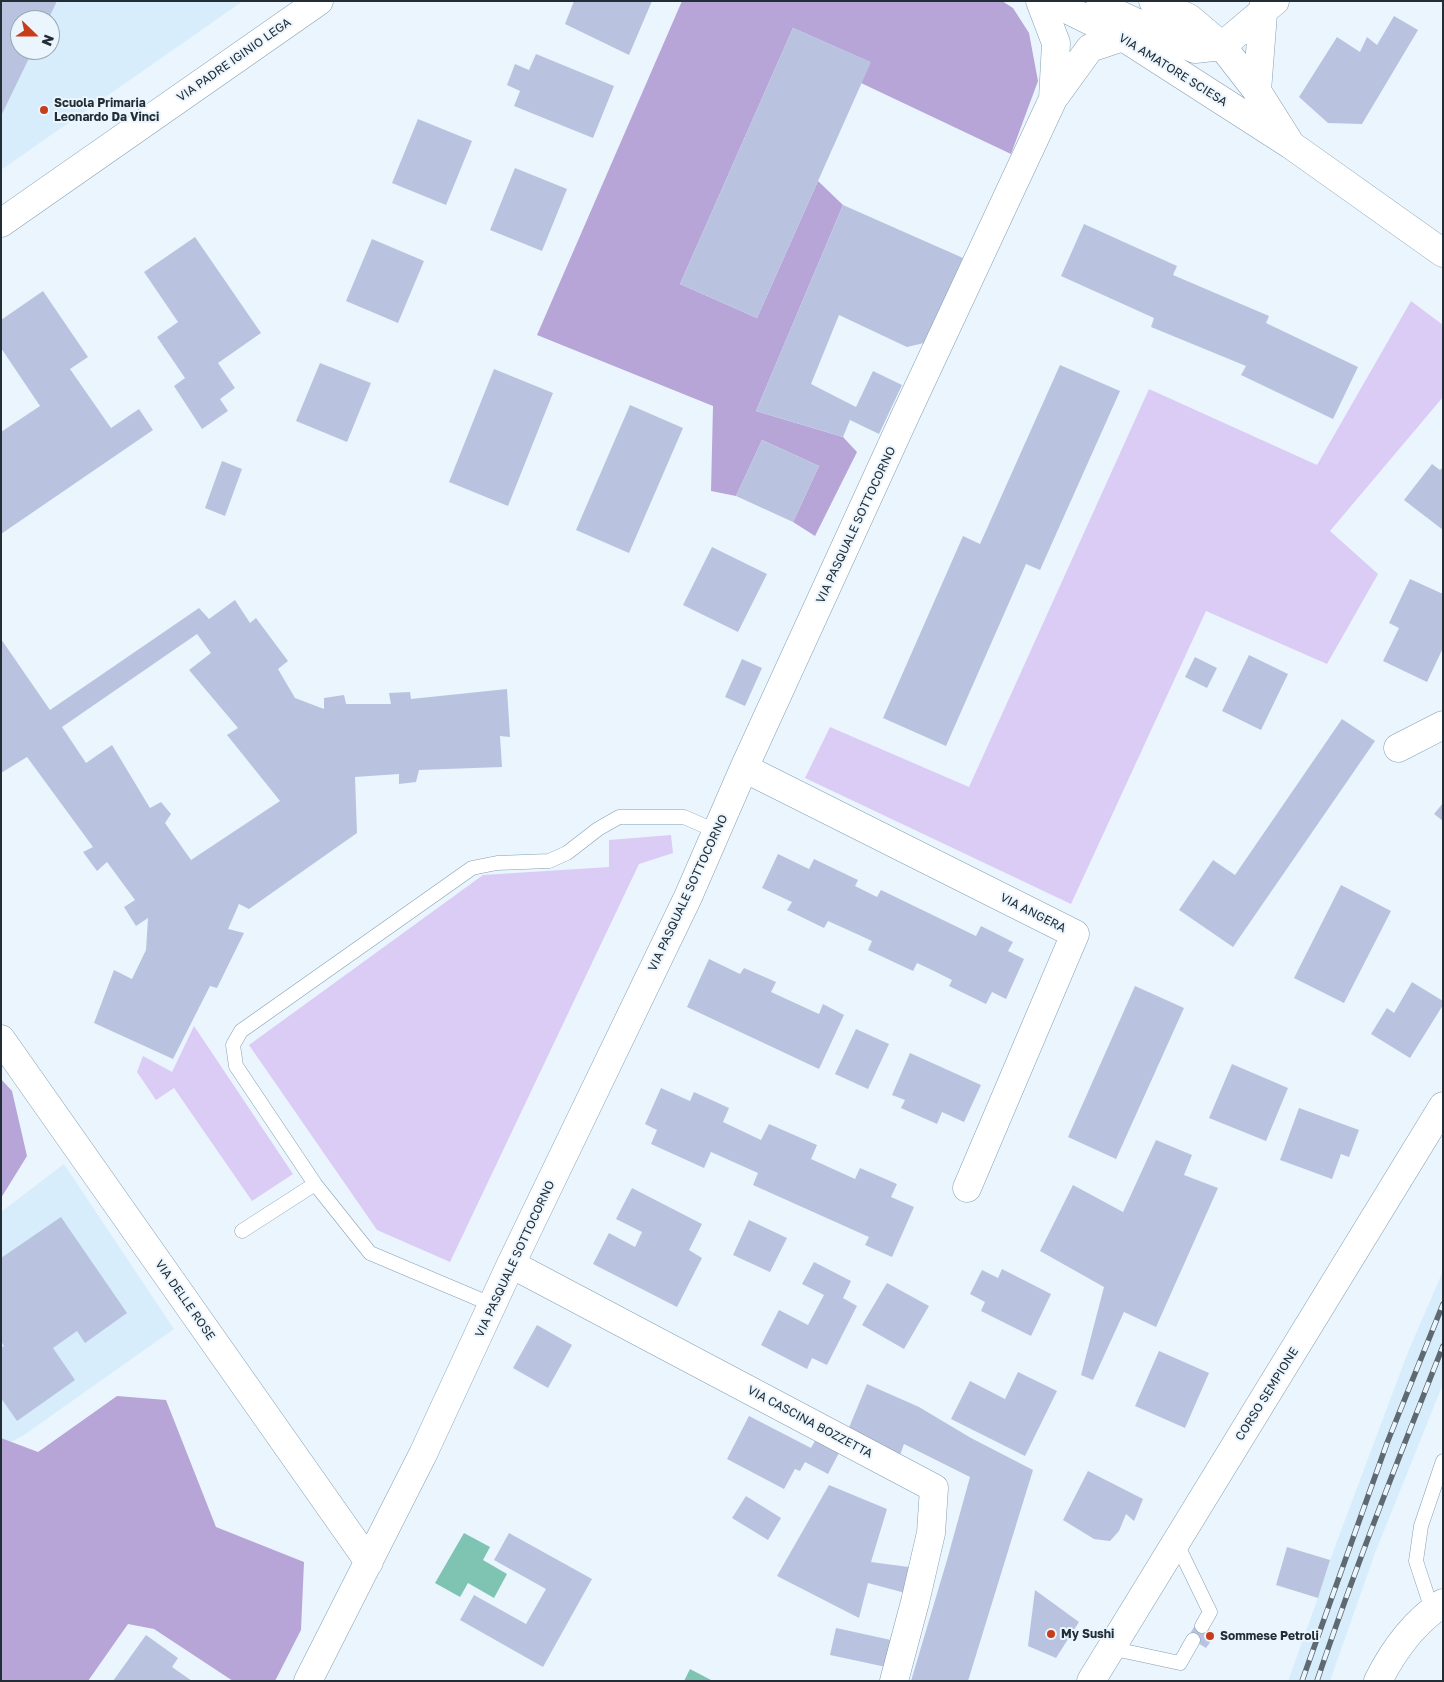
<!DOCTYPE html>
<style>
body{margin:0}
#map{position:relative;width:1444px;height:1682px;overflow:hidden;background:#eaf5fe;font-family:"Golos Text",sans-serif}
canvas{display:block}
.frame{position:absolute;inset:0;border:2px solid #222d35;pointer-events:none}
.north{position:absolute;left:10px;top:10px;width:50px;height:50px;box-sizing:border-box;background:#eaf5fe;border:1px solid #9aa5ae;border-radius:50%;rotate:112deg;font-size:14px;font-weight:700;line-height:20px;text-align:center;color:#222d35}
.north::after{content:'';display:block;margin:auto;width:18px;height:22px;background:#c73d19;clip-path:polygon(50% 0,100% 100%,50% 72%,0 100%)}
</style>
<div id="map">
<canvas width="1444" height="1682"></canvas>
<div class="frame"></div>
<div class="north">N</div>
</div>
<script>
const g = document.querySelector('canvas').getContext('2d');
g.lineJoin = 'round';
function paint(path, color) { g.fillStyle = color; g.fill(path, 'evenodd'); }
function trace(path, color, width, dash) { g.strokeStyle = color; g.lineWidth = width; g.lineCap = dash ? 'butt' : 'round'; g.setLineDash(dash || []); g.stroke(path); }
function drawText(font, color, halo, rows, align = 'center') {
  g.font = font + ' "Golos Text",sans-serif'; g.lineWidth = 4; g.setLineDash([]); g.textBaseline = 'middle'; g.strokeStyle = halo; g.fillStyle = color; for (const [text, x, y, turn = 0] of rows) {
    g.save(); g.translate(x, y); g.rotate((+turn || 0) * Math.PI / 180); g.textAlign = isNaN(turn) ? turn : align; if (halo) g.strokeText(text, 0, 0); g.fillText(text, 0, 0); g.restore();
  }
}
const built = new Path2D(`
 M 1,1 L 243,1 L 1,170 ZM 20,20 L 50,20 L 50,50 L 20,50 Z
 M 64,1164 L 174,1329 L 24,1435 L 11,1442 L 1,1438 L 1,1212 Z
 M 1443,1271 L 1443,1384 L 1375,1553 L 1330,1681 L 1288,1681 L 1318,1598 L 1330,1560 L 1408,1352 Z`);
const green = new Path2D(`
 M 1411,301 L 1443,325 L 1443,397 L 1330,531 L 1378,574 L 1327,664 L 1206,611 L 1071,904 L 805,778 L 830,727 L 969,787 L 1149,389 L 1317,465 Z
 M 671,835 L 673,853 L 639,864 L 450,1262 L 377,1230 L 249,1045 L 483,875 L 609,867 L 609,840 Z
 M 194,1026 L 293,1174 L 252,1201 L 174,1088 L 156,1100 L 137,1072 L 143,1056 L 172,1072 Z`);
const forest = new Path2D(`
 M 682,1 L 1002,1 L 1013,8 L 1029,33 L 1038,81 L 1011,154 L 861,83 L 870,62 L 793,28 L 680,284 L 757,318 L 818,181 L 843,205 L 756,411 L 843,437 L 857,452 L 815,536 L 793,522 L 819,466 L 762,440 L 736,496 L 711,491 L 713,406 L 537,335 Z
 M 1,1079 L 12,1091 L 27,1156 L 1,1198 Z
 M 117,1396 L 166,1400 L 216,1527 L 304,1562 L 301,1630 L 275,1681 L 233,1681 L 154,1629 L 128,1624 L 88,1681 L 1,1681 L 1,1438 L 38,1452 Z`);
const water = new Path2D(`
 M 464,1533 L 490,1547 L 483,1560 L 507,1574 L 494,1598 L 468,1583 L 460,1597 L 435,1583 Z
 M 690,1669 L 711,1680 L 711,1681 L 684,1681 Z`);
const building = new Path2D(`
 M 1,1 L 57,1 L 48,20 L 20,20 L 20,50 L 33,50 L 1,116 Z
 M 574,1 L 652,1 L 629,55 L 565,24 Z
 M 1394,16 L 1418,30 L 1362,124 L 1328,123 L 1299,97 L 1337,37 L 1360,52 L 1367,37 L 1377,45 Z
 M 793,28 L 871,62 L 757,318 L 680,284 Z
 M 536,54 L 614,86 L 593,138 L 514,106 L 520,91 L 507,85 L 515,64 L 529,70 Z
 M 418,119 L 472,141 L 446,205 L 392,183 Z
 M 515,168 L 567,189 L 542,251 L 490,230 Z
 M 843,205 L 963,258 L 924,343 L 907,347 L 839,315 L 811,384 L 856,407 L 873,371 L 902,385 L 879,434 L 850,420 L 843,437 L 756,411 Z
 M 1084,224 L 1177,266 L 1173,275 L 1269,316 L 1266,323 L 1358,367 L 1333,419 L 1241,375 L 1246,366 L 1151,327 L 1154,318 L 1061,276 Z
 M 195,237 L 261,333 L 218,363 L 235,388 L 220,399 L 228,411 L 202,429 L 174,386 L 185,378 L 157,337 L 178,322 L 144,272 Z
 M 372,239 L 424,261 L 398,323 L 346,301 Z
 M 43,291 L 88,357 L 70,369 L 111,428 L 139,409 L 153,430 L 1,534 L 1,432 L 40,406 L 1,348 L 1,320 Z
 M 320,363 L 371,383 L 347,442 L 296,421 Z
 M 1060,365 L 1120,391 L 1040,570 L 1026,564 L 946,746 L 883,718 L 963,536 L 980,544 Z
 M 494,369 L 553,393 L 508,506 L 449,482 Z
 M 630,405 L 683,428 L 629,553 L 576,530 Z
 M 762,440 L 819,466 L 793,522 L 736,496 Z
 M 222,461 L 242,469 L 225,516 L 205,508 Z
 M 1432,464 L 1440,470 L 1443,467 L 1443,530 L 1404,500 Z
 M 712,547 L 767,574 L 738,632 L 683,605 Z
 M 1410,579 L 1443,594 L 1443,648 L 1427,682 L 1383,661 L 1399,628 L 1389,623 Z
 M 235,600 L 250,623 L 256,618 L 288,661 L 278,669 L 295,698 L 324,709 L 324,698 L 344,695 L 346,704 L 391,704 L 389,693 L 410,692 L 411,699 L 507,689 L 510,737 L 500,736 L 502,767 L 419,770 L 416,782 L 399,784 L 399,774 L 355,777 L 357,833 L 249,909 L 239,904 L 228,929 L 244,933 L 217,988 L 210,986 L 173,1059 L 94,1023 L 114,970 L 132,979 L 146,950 L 148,918 L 136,926 L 124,907 L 135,900 L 107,862 L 97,871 L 83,852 L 93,847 L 27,757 L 1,773 L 1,639 L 50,710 L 199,608 L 209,619 ZM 197,634 L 211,653 L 189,670 L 238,728 L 227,735 L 280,801 L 191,860 L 165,823 L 171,814 L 161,802 L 150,808 L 112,745 L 86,763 L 62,727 Z
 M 1249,655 L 1288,674 L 1261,730 L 1222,711 Z
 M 1195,657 L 1217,668 L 1207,688 L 1185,677 Z
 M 742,659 L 762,668 L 745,706 L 725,697 Z
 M 1342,719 L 1375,741 L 1233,947 L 1179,910 L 1213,860 L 1235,875 Z
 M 1443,803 L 1443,821 L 1434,814 Z
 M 778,854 L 809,869 L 814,859 L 858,880 L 855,886 L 877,897 L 881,890 L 976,936 L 981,926 L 1013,942 L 1008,951 L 1024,959 L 1006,999 L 992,992 L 986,1004 L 949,986 L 952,980 L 932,970 L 917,963 L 913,971 L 868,950 L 872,941 L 859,935 L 828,921 L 824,928 L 787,910 L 792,902 L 762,888 Z
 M 1341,885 L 1391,911 L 1344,1003 L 1294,978 Z
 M 709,959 L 740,974 L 744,968 L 776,982 L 771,992 L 819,1014 L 823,1004 L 844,1015 L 819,1069 L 687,1007 Z
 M 1412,982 L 1443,1001 L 1443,1005 L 1410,1058 L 1371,1034 L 1387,1008 L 1394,1013 Z
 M 1135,986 L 1184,1008 L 1116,1159 L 1068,1137 Z
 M 856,1029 L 889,1044 L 868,1089 L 835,1074 Z
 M 910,1053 L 981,1085 L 964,1122 L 942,1112 L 937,1124 L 901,1108 L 905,1100 L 892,1095 Z
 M 1232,1064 L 1288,1088 L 1266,1141 L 1209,1118 Z
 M 661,1088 L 690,1101 L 694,1092 L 729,1108 L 723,1122 L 761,1140 L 769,1124 L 817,1145 L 811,1159 L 855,1179 L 860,1168 L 897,1184 L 891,1197 L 914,1207 L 892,1257 L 865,1245 L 869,1237 L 753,1185 L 758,1173 L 711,1152 L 704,1168 L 651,1144 L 657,1130 L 645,1124 Z
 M 1299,1108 L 1359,1130 L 1349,1157 L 1341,1154 L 1332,1179 L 1280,1160 Z
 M 1156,1140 L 1192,1155 L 1184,1175 L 1218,1188 L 1156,1327 L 1124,1312 L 1093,1380 L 1081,1375 L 1104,1287 L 1040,1251 L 1073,1185 L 1123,1212 Z
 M 632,1188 L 702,1224 L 689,1250 L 702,1258 L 677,1307 L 593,1264 L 609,1233 L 635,1247 L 642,1232 L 616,1219 Z
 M 61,1217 L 127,1313 L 85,1343 L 77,1331 L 53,1348 L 75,1380 L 17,1421 L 1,1398 L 1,1348 L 4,1346 L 1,1341 L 1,1258 Z
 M 749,1220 L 787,1238 L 770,1272 L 733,1255 Z
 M 814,1262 L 851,1281 L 843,1298 L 857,1306 L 827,1365 L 812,1358 L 807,1369 L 761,1345 L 779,1310 L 808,1325 L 824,1295 L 802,1284 Z
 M 1002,1269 L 1051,1294 L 1031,1336 L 981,1311 L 985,1302 L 970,1294 L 982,1270 L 998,1278 Z
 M 887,1283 L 929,1306 L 904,1349 L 862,1325 Z
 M 537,1325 L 572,1345 L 548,1388 L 513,1368 Z
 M 1159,1351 L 1209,1373 L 1185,1428 L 1135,1406 Z
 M 1018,1372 L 1057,1391 L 1025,1456 L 951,1419 L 970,1381 L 1005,1399 Z
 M 867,1384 L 919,1407 L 971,1438 L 1033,1470 L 968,1681 L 911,1681 L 947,1560 L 970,1477 L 904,1444 L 899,1458 L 848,1430 Z
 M 749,1416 L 811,1448 L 816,1439 L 840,1451 L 828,1474 L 805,1462 L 800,1471 L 795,1469 L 784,1489 L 727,1459 Z
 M 1088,1471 L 1143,1499 L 1134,1521 L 1126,1514 L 1119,1531 L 1110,1541 L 1094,1539 L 1063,1520 Z
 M 829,1485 L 887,1509 L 871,1562 L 916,1568 L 909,1594 L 868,1583 L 859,1618 L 777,1576 Z
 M 746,1496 L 781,1518 L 768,1540 L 732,1518 Z
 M 509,1533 L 592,1579 L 543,1667 L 460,1620 L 474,1595 L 526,1624 L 546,1589 L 494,1560 Z
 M 1287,1547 L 1330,1560 L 1318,1598 L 1276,1585 Z
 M 1035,1590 L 1079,1622 L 1056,1658 L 1028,1646 Z
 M 1197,1622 L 1216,1634 L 1206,1648 L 1188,1637 Z
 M 836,1628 L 891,1640 L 886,1667 L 830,1655 Z
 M 146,1635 L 178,1658 L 172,1667 L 192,1681 L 113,1681 Z`);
const lane = new Path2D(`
 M 242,1231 L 315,1184
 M 493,1305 L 370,1253 L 315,1184 L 236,1066 L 233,1045 L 241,1031 L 472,868 L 497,863 L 549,861 L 567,853 L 598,829 L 619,817 L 684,817 L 716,831
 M 1176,1542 L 1210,1612 L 1202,1626
 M 1432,1610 L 1416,1561 L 1421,1526 L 1443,1461
 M 1110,1648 L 1180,1663 L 1193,1640`);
const street = new Path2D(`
 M 1040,1 L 1056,43 L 1053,99
 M 1398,748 L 1443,725
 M 744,768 L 1075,934 L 967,1188
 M 1,1039 L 369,1562
 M 511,1264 L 934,1488 L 931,1533 L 915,1602 L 894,1681
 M 308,1681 L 423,1454 L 511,1264 L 688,897 L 744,768 L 906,414 L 1053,99 L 1090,48 L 1123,37`);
const secondary = new Path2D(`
 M 1050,1 L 1123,37 L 1291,145 L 1443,253
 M 1153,1 L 1189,18 L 1222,46 L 1257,91 L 1288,140
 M 1100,6 L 1195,49 L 1222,46 L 1275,1
 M 1257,91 L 1264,1
 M 1,223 L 319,1
 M 1378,1681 C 1393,1651 1414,1622 1443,1603`);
const primary = new Path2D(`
 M 1091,1681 L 1443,1106`);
const rail = new Path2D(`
 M 1302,1681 L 1387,1443 L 1443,1304
 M 1317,1681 C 1355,1568 1399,1457 1443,1346`);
const markers = [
 [44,110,5,"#c73d19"],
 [1051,1634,5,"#c73d19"],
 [1210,1636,5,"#c73d19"]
];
const streetNames = [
 ["VIA PADRE IGINIO LEGA",234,60,-35],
 ["VIA AMATORE SCIESA",1173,70,32],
 ["VIA PASQUALE SOTTOCORNO",856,525,-65],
 ["VIA PASQUALE SOTTOCORNO",688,893,-65],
 ["VIA ANGERA",1033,913,27],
 ["VIA PASQUALE SOTTOCORNO",515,1259,-65],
 ["VIA DELLE ROSE",185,1300,55],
 ["CORSO SEMPIONE",1267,1394,-58],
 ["VIA CASCINA BOZZETTA",810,1422,28]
];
const poiNames = [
 ["Scuola Primaria",54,103],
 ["Leonardo Da Vinci",54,117],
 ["My Sushi",1061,1634],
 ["Sommese Petroli",1220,1636]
];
paint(built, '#d7edfc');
paint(green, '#dbccf5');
paint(forest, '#b8a5d8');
paint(water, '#7fc4b3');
paint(building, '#b9c3e0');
trace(lane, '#839fb2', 15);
trace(street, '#839fb2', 29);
trace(secondary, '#839fb2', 29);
trace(primary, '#839fb2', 29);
trace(lane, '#fff', 14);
trace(street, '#fff', 28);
trace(secondary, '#fff', 28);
trace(primary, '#fff', 28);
trace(rail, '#5e6972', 5.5);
trace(rail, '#eaf5fe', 4, [11]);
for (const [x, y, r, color] of markers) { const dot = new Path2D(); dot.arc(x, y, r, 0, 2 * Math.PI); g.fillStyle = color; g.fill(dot); trace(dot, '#eaf5fe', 2); }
drawText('12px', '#222d35', '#eaf5fe', streetNames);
drawText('bold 12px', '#222d35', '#eaf5fe', poiNames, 'left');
</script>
